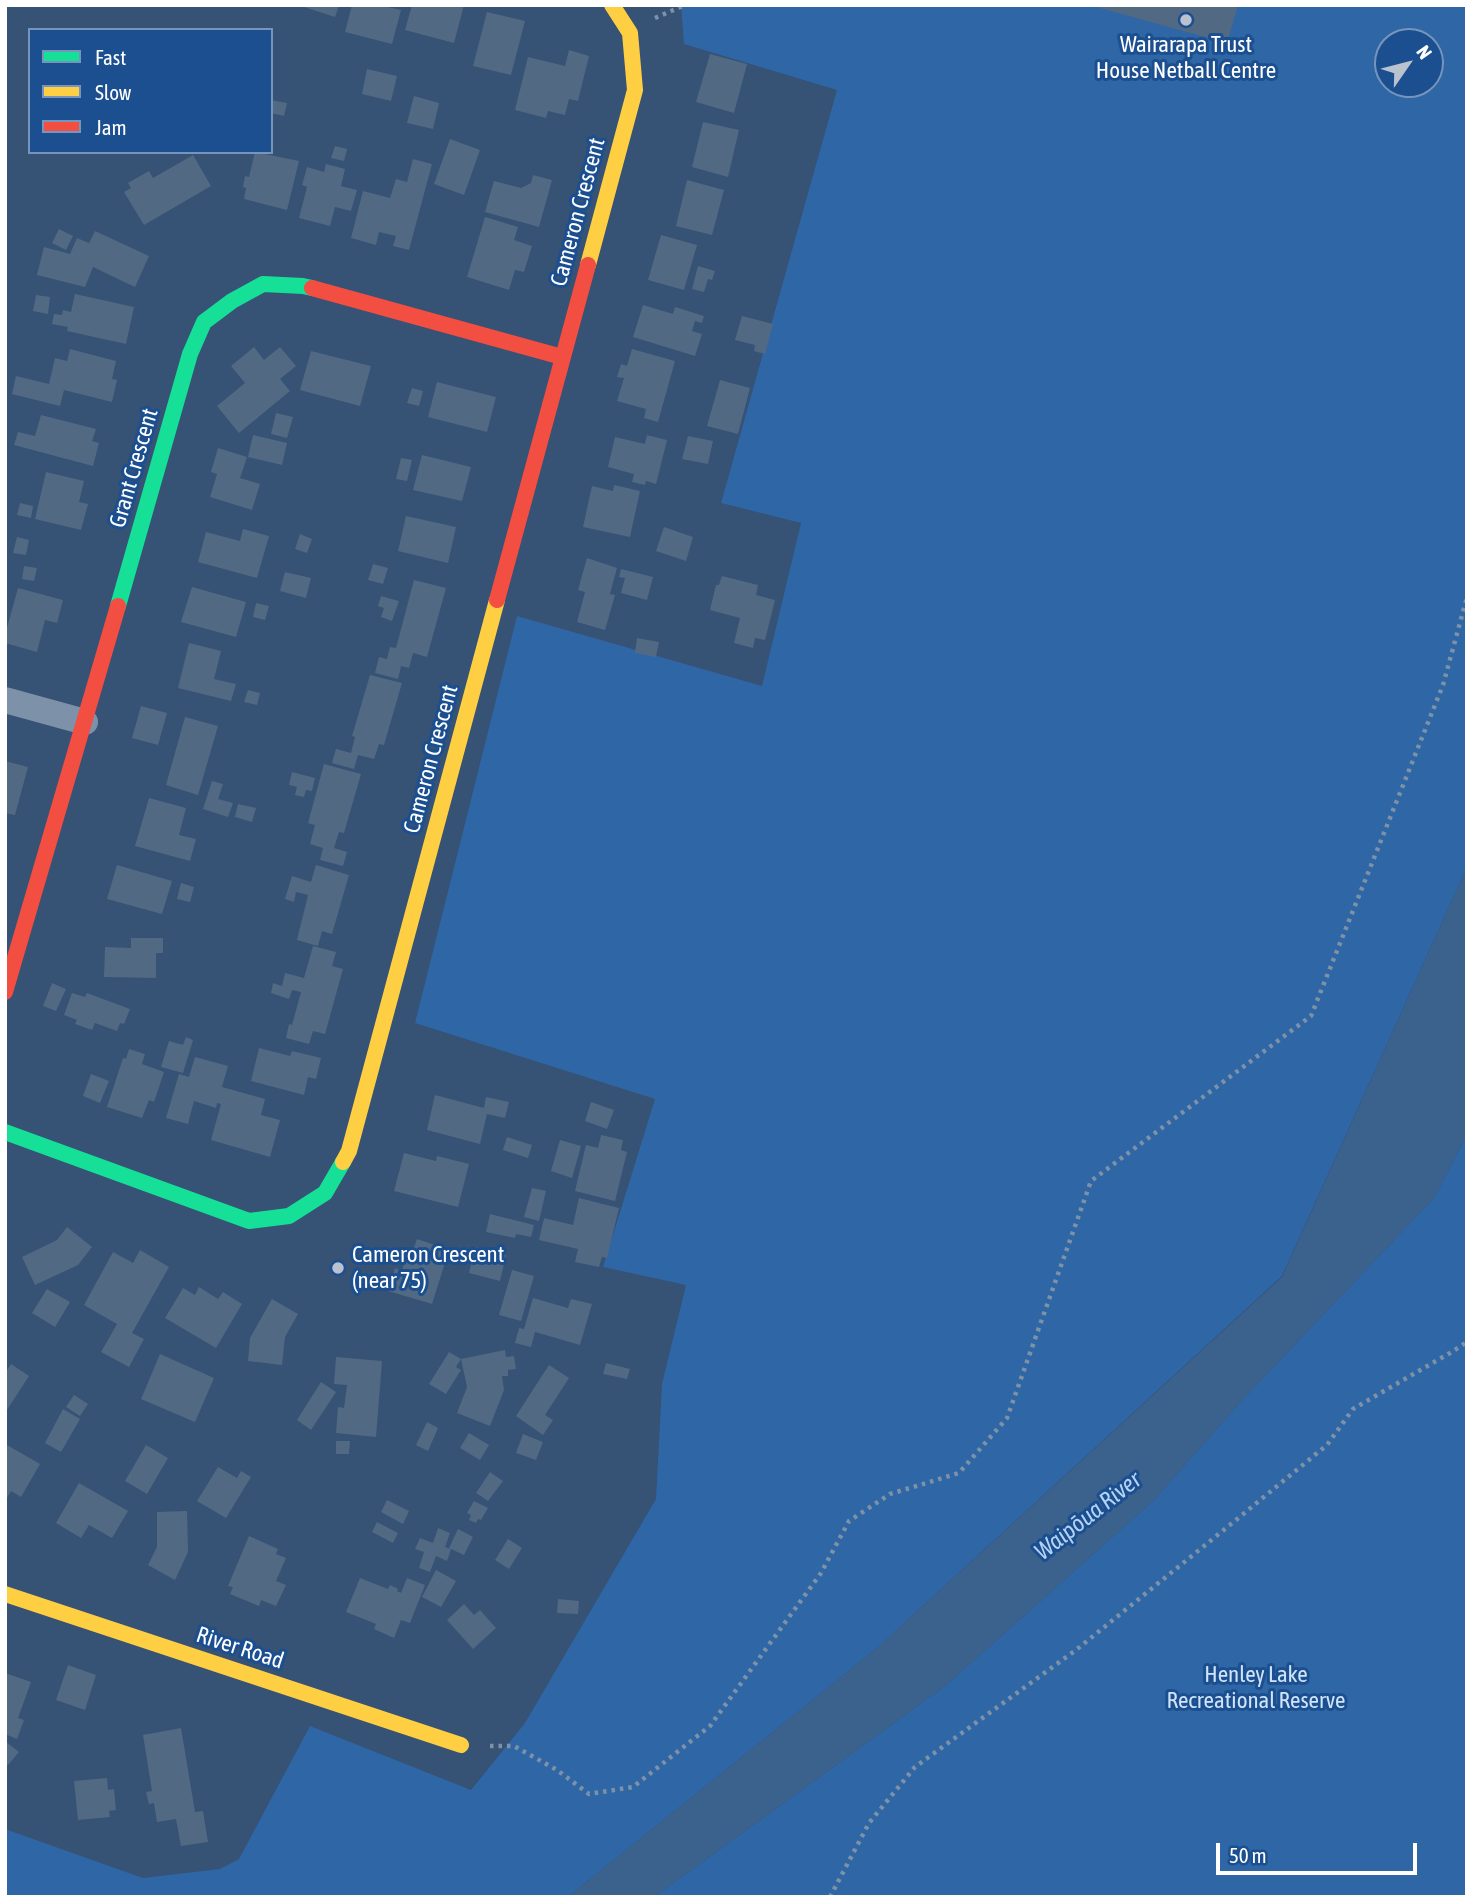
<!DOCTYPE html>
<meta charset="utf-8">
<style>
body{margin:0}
#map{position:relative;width:1472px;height:1902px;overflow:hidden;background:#365274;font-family:"Asap Condensed",sans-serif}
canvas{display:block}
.frame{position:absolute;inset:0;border:7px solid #fff;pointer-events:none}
.legend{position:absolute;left:28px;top:28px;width:245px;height:126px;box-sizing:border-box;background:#1b4f8f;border:2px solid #7695bc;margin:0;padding:9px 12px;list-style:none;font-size:21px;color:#fff}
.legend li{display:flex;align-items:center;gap:14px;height:35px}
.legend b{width:35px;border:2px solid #7695bc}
.north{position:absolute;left:1374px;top:28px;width:70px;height:70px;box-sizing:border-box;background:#1b4f8f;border:2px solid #7695bc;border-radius:50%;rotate:55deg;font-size:19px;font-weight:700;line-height:28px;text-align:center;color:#fff}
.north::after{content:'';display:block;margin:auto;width:24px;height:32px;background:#b9c2ce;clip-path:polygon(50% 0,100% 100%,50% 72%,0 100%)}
.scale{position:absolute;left:1216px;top:1843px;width:201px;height:32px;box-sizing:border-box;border:4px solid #fff;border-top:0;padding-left:9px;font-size:21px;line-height:24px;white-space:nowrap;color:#fff;-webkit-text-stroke:5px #1b4f8f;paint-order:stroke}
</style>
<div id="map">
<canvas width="1472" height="1902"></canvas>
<div class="frame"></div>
<ul class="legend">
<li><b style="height:9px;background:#16e098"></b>Fast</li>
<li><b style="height:9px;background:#ffcf43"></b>Slow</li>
<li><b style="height:9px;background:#f24e42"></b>Jam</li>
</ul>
<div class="north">N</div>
<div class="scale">50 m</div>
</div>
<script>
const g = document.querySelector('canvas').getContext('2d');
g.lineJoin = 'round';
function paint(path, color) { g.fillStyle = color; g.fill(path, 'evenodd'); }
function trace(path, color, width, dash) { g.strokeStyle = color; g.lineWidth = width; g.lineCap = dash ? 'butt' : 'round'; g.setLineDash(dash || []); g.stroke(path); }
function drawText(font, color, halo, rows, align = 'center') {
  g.font = font + ' "Asap Condensed",sans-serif'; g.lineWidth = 6; g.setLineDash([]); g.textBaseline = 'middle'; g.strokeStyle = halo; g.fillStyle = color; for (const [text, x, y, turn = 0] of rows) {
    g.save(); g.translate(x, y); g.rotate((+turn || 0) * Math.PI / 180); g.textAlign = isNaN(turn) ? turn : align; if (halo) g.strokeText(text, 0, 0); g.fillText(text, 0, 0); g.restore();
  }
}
const green = new Path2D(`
 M 681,5 L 1467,5 L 1467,867 L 1282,1276 L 877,1648 L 568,1897 L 5,1897 L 5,1829 L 143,1878 L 220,1869 L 239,1859 L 310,1726 L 471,1790 L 525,1723 L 656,1499 L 662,1384 L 686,1285 L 603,1267 L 655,1099 L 415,1023 L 517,616 L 762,686 L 801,523 L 721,503 L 837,90 L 684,44 ZM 1388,42 L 1430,42 L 1430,84 L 1388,84 Z
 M 1467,1134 L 1467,1897 L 654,1897 L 945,1686 L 1154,1500 L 1243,1399 L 1434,1198 Z`);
const water = new Path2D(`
 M 1467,867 L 1467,1134 L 1434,1198 L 1243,1399 L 1154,1500 L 945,1686 L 654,1897 L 568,1897 L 877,1648 L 1282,1277 Z`);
const building = new Path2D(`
 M 298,5 L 339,5 L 335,17 Z
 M 352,5 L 379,5 L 401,10 L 392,44 L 345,32 Z
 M 412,5 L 464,5 L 454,43 L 405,30 Z
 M 1089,5 L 1238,5 L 1227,43 Z
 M 487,12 L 525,21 L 511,75 L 473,66 Z
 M 569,50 L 589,56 L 578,101 L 569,99 L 565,115 L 548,111 L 546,118 L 515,110 L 528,57 L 565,66 Z
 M 710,54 L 747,64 L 734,113 L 696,102 Z
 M 367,69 L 397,76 L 391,101 L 362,94 Z
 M 414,96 L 439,103 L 433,129 L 407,123 Z
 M 271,100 L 287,103 L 284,116 L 271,113 Z
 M 703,122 L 739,130 L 728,177 L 692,167 Z
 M 450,139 L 480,150 L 464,195 L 434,184 Z
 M 335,146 L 347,149 L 344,161 L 331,158 Z
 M 255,152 L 299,161 L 287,210 L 244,199 L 246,188 L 243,187 L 245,176 L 249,177 Z
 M 193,155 L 211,186 L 144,225 L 124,192 L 131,188 L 128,183 L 149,171 L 153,178 Z
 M 413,159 L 432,164 L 409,250 L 393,246 L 396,236 L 379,232 L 376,245 L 351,238 L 363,191 L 390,198 L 396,179 L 407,182 Z
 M 326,164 L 345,169 L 341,186 L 357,190 L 351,211 L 335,207 L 330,226 L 299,218 L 307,187 L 302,185 L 307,167 L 324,172 Z
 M 533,175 L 552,180 L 539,227 L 485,212 L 494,181 L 521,188 L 531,183 Z
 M 687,180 L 724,190 L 712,235 L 676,226 Z
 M 485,217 L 518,227 L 514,240 L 532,246 L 524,272 L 515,270 L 509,290 L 467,277 Z
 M 59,229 L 73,236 L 66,250 L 52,243 Z
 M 95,231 L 149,256 L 135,287 L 93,267 L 85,287 L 37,275 L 44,247 L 70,254 L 77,238 L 89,243 Z
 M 661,235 L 697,245 L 684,290 L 648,280 Z
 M 698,266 L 715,271 L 712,280 L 708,279 L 704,292 L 692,289 Z
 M 75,294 L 134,307 L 126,344 L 67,331 L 68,327 L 52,324 L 54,314 L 62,315 L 63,310 L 71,312 Z
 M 36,295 L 50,297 L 48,314 L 33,311 Z
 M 643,305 L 673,314 L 675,307 L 704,316 L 702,323 L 695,321 L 692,331 L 702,334 L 695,356 L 633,337 Z
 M 742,316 L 773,324 L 765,354 L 754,351 L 755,345 L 735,340 Z
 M 254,347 L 264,360 L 280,347 L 296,366 L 280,379 L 290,391 L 239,433 L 217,406 L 245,383 L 231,366 Z
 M 70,349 L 116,361 L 112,379 L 117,380 L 112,402 L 64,390 L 60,406 L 12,394 L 16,376 L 49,384 L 55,358 L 67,361 Z
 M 632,349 L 675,361 L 658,422 L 644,418 L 646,409 L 617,401 L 624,378 L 617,377 L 621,364 L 627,366 Z
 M 311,351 L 371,366 L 360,406 L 300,390 Z
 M 720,380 L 750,388 L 738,434 L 707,426 Z
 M 437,382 L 496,397 L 487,432 L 428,417 Z
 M 412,388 L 423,391 L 419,406 L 407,403 Z
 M 276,413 L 293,417 L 287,438 L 271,434 Z
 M 41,415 L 96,429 L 92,441 L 99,443 L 93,466 L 14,445 L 18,432 L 35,436 Z
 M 253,435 L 287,443 L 282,465 L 248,457 Z
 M 647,435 L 667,440 L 656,484 L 646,481 L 645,485 L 632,482 L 634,474 L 608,467 L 615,437 L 645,444 Z
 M 688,436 L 713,441 L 708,464 L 682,459 Z
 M 218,448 L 247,457 L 240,478 L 260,484 L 252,510 L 210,497 L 217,474 L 211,472 Z
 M 422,455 L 471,467 L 462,501 L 413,490 Z
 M 401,458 L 412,460 L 407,481 L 396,479 Z
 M 46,472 L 84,481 L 79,502 L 88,504 L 81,530 L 35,519 Z
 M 614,485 L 640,491 L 630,537 L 583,527 L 592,486 L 613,491 Z
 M 20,503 L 33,506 L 31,518 L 17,515 Z
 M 406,516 L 456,527 L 448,563 L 398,551 Z
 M 664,527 L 693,537 L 686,561 L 656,551 Z
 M 243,529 L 269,536 L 257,578 L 198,562 L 206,532 L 240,541 Z
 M 300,534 L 312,539 L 307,553 L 295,549 Z
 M 17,537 L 29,540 L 26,555 L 13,553 Z
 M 587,558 L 617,568 L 610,594 L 615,595 L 605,630 L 577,622 L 585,592 L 578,590 Z
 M 373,564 L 388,568 L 383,584 L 368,580 Z
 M 24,566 L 37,568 L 34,581 L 22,579 Z
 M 621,569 L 653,577 L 647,600 L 621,593 L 625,578 L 619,577 Z
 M 285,572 L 311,578 L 306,598 L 280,591 Z
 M 722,576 L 758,585 L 756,595 L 775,600 L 765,640 L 755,638 L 753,648 L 734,643 L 740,618 L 710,610 L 716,585 L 719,585 Z
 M 414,580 L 446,588 L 427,657 L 413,653 L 409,668 L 401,666 L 398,679 L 375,673 L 379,657 L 387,659 L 390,647 L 396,648 Z
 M 192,587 L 246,602 L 236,637 L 181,622 Z
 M 18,588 L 63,600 L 57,623 L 45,620 L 37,652 L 5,643 L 5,635 Z
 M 381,596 L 399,601 L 392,621 L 381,617 L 384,608 L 378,606 Z
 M 256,603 L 269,606 L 265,620 L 253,617 Z
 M 637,638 L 659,642 L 656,657 L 635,653 Z
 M 189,643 L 221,651 L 214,679 L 236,684 L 231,701 L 178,688 Z
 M 370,675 L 402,683 L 384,745 L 379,744 L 374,759 L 358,755 L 354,769 L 332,763 L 336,749 L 351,753 L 355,737 L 352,736 Z
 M 248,690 L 260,693 L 257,705 L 244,702 Z
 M 141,706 L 167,713 L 158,745 L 132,738 Z
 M 185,717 L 218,726 L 198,795 L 166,785 Z
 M 5,761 L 28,767 L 15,815 L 5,813 Z
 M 324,764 L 361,774 L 344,833 L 339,832 L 334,848 L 347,852 L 343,866 L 320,860 L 323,848 L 310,844 L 315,825 L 308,823 Z
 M 292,772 L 315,778 L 312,791 L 306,790 L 304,797 L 295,795 L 297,787 L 289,785 Z
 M 212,781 L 223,784 L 218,799 L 233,803 L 228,817 L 203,809 Z
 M 149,798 L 186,808 L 179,835 L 196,839 L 190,861 L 135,846 Z
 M 238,804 L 256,808 L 252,822 L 235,817 Z
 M 117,865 L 172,881 L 162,914 L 107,899 Z
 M 316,865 L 349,875 L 332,934 L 322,931 L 318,946 L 297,940 L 308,895 L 296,892 L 294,902 L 285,899 L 292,876 L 311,882 Z
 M 181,883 L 194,887 L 190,902 L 177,899 Z
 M 131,938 L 163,938 L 163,953 L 156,953 L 156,978 L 104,977 L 105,947 L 131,948 Z
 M 313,946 L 336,952 L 332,966 L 343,969 L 325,1034 L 313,1031 L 309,1044 L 286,1038 L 289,1024 L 292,1025 L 301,992 L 292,990 L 289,999 L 271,993 L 273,983 L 282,986 L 285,973 L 304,978 Z
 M 52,983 L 66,989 L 56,1011 L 43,1006 Z
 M 72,993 L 85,997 L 87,993 L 130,1009 L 124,1024 L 120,1023 L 117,1031 L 95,1023 L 92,1030 L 75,1024 L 77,1020 L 64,1015 Z
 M 186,1037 L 193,1040 L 183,1073 L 161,1067 L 169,1041 L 183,1045 Z
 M 259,1048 L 290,1056 L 292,1051 L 321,1058 L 316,1079 L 308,1077 L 304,1095 L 251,1081 Z
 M 129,1049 L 145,1054 L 142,1064 L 164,1072 L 154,1102 L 149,1100 L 142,1118 L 107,1107 L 123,1058 L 126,1059 Z
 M 195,1057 L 228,1066 L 222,1087 L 265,1099 L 261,1115 L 280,1120 L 270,1157 L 211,1140 L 221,1104 L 217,1103 L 216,1108 L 194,1101 L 188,1124 L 166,1118 L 179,1074 L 189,1077 Z
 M 91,1074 L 109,1081 L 100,1103 L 83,1096 Z
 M 435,1095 L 484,1108 L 486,1097 L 509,1102 L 505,1118 L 487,1114 L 480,1144 L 427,1130 Z
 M 591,1102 L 614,1110 L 607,1129 L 585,1121 Z
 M 601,1135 L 623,1140 L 621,1150 L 627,1152 L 615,1201 L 575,1191 L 586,1145 L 598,1148 Z
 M 507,1137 L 532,1145 L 528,1158 L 503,1150 Z
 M 560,1140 L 581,1146 L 572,1178 L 551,1171 Z
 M 404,1153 L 436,1161 L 437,1156 L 469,1164 L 458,1207 L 394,1191 Z
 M 532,1188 L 546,1191 L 539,1221 L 524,1217 Z
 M 579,1198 L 619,1208 L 607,1258 L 602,1257 L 599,1267 L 575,1262 L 578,1249 L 539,1240 L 544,1218 L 573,1225 Z
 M 490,1214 L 534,1225 L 531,1237 L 516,1234 L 515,1238 L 486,1232 Z
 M 67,1227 L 92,1247 L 78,1265 L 35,1285 L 22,1257 L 57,1240 Z
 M 417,1239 L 449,1250 L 432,1304 L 388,1291 L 395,1268 L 402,1271 L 407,1251 L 412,1253 Z
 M 475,1247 L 506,1255 L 500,1281 L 469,1273 Z
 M 140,1250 L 169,1267 L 132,1333 L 144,1339 L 129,1367 L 101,1352 L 117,1324 L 84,1305 L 113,1252 L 133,1263 Z
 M 512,1270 L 534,1276 L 521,1321 L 499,1315 Z
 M 199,1287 L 218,1299 L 223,1292 L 242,1304 L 216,1348 L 165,1318 L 183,1288 L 195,1295 Z
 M 47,1289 L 70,1302 L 55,1327 L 32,1313 Z
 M 533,1298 L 568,1308 L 571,1299 L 592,1304 L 580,1345 L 535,1332 L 531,1347 L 515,1343 L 519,1328 L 524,1329 Z
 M 272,1299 L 298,1314 L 285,1337 L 282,1365 L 248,1361 L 250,1338 Z
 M 505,1350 L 506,1357 L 514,1356 L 516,1369 L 508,1370 L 508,1376 L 502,1376 L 504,1390 L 490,1426 L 457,1413 L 467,1387 L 461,1359 Z
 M 449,1352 L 461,1359 L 456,1367 L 461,1370 L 446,1394 L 429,1384 Z
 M 160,1354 L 214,1378 L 195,1422 L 141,1399 Z
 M 336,1357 L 382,1361 L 376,1437 L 336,1433 L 338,1407 L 344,1408 L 347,1385 L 334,1384 Z
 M 606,1363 L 630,1369 L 627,1379 L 603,1374 Z
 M 11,1364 L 29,1376 L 5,1413 L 5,1373 Z
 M 549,1365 L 569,1378 L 545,1415 L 553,1420 L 543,1435 L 516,1416 Z
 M 321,1382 L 336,1392 L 311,1430 L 297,1420 Z
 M 74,1395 L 88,1404 L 80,1416 L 66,1407 Z
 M 63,1409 L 80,1419 L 61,1452 L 45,1443 Z
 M 427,1422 L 438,1428 L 428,1451 L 416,1445 Z
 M 469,1433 L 489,1445 L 480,1460 L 460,1448 Z
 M 523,1434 L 543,1442 L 536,1460 L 516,1453 Z
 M 336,1441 L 350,1441 L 349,1454 L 336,1454 Z
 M 7,1445 L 40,1464 L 21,1497 L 11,1491 L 5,1501 Z
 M 146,1445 L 168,1458 L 147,1494 L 125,1481 Z
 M 218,1467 L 237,1478 L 241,1471 L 251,1477 L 226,1518 L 197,1501 Z
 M 490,1472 L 503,1481 L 488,1501 L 476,1493 Z
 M 79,1483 L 128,1511 L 112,1538 L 89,1525 L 81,1538 L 56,1523 Z
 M 387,1500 L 409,1511 L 403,1524 L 381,1512 Z
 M 474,1501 L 488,1508 L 481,1520 L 478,1519 L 476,1523 L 469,1520 L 471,1515 L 467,1513 Z
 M 187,1511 L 188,1552 L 175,1580 L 148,1565 L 157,1547 L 157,1512 Z
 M 377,1522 L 398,1533 L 393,1543 L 372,1532 Z
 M 438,1528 L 450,1533 L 445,1547 L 451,1549 L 447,1561 L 436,1556 L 430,1572 L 419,1568 L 424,1552 L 415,1549 L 420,1538 L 433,1543 Z
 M 458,1529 L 473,1537 L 464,1555 L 449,1548 Z
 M 249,1536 L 278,1549 L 276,1554 L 286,1558 L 276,1581 L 286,1585 L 276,1606 L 261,1600 L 259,1606 L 230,1594 L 233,1587 L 228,1586 Z
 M 508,1539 L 522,1548 L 509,1569 L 495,1560 Z
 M 436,1570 L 456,1581 L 441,1607 L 422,1597 Z
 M 360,1578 L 388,1589 L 390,1585 L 398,1589 L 397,1591 L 401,1593 L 407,1578 L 425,1585 L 410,1623 L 401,1620 L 394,1638 L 374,1629 L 376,1624 L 346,1612 Z
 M 558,1599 L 579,1601 L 578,1614 L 557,1613 Z
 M 464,1604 L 474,1615 L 480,1610 L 496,1628 L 473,1649 L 447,1620 Z
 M 68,1665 L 96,1675 L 85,1710 L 56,1700 Z
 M 5,1673 L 31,1682 L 18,1718 L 24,1720 L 17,1739 L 5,1734 Z
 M 181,1728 L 195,1812 L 203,1811 L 208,1842 L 181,1846 L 176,1819 L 157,1822 L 154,1803 L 149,1804 L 146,1792 L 152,1791 L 143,1735 Z
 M 5,1741 L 19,1752 L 8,1765 L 5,1763 Z
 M 107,1778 L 108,1790 L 114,1789 L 116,1810 L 109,1811 L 110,1817 L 78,1820 L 74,1781 Z`);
const path = new Path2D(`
 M 655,18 L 685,5
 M 490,1746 L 514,1746 L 557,1770 L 589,1794 L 633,1787 L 710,1726 L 821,1573 L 849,1521 L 890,1494 L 959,1473 L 1007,1418 L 1091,1181 L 1311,1016 L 1443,685 L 1467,597
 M 830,1897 L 869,1823 L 915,1767 L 1076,1650 L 1225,1529 L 1327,1445 L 1353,1409 L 1450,1353 L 1467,1342`);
const street = new Path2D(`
 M 5,700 L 85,722`);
const fast = new Path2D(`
 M 118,606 L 190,354 L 204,322 L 232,301 L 263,284 L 303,286 L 312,288
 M 5,1132 L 249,1221 L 289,1216 L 325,1193 L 343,1162`);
const slow = new Path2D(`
 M 588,265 L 635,90 L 630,33 L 612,5
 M 343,1162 L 349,1151 L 497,600
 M 5,1594 L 461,1745`);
const jam = new Path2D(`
 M 312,288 L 562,357
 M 497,600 L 588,265
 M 5,992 L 118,606`);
const markers = [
 [1186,20,7,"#b9c2ce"],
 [338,1268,7,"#b9c2ce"]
];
const poiNames = [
 ["Wairarapa Trust",1186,45],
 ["House Netball Centre",1186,71],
 ["Cameron Crescent",352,1255,"left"],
 ["(near 75)",352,1281,"left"]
];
const streetNames = [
 ["Cameron Crescent",578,212,-75],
 ["Grant Crescent",134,468,-74],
 ["Cameron Crescent",431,759,-75],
 ["River Road",240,1648,18]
];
const parkNames = [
 ["Henley Lake",1256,1675],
 ["Recreational Reserve",1256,1701]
];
const waterNames = [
 ["Waipōua River",1088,1516,-38]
];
paint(green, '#2f66a5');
paint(water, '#3b618d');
paint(building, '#526984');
trace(path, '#7d92a8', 4.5, [3.5, 5]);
trace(street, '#7d92a8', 26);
trace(fast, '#16e098', 16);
trace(slow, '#ffcf43', 16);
trace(jam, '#f24e42', 16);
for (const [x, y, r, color] of markers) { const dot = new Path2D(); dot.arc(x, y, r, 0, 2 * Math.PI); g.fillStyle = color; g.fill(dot); trace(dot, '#1b4f8f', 2.5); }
drawText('23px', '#fff', '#1b4f8f', poiNames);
drawText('23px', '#fff', '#1b4f8f', streetNames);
drawText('23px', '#cfe3fa', '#1b4f8f', parkNames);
drawText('italic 24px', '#b5d3f5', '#1b4f8f', waterNames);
</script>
